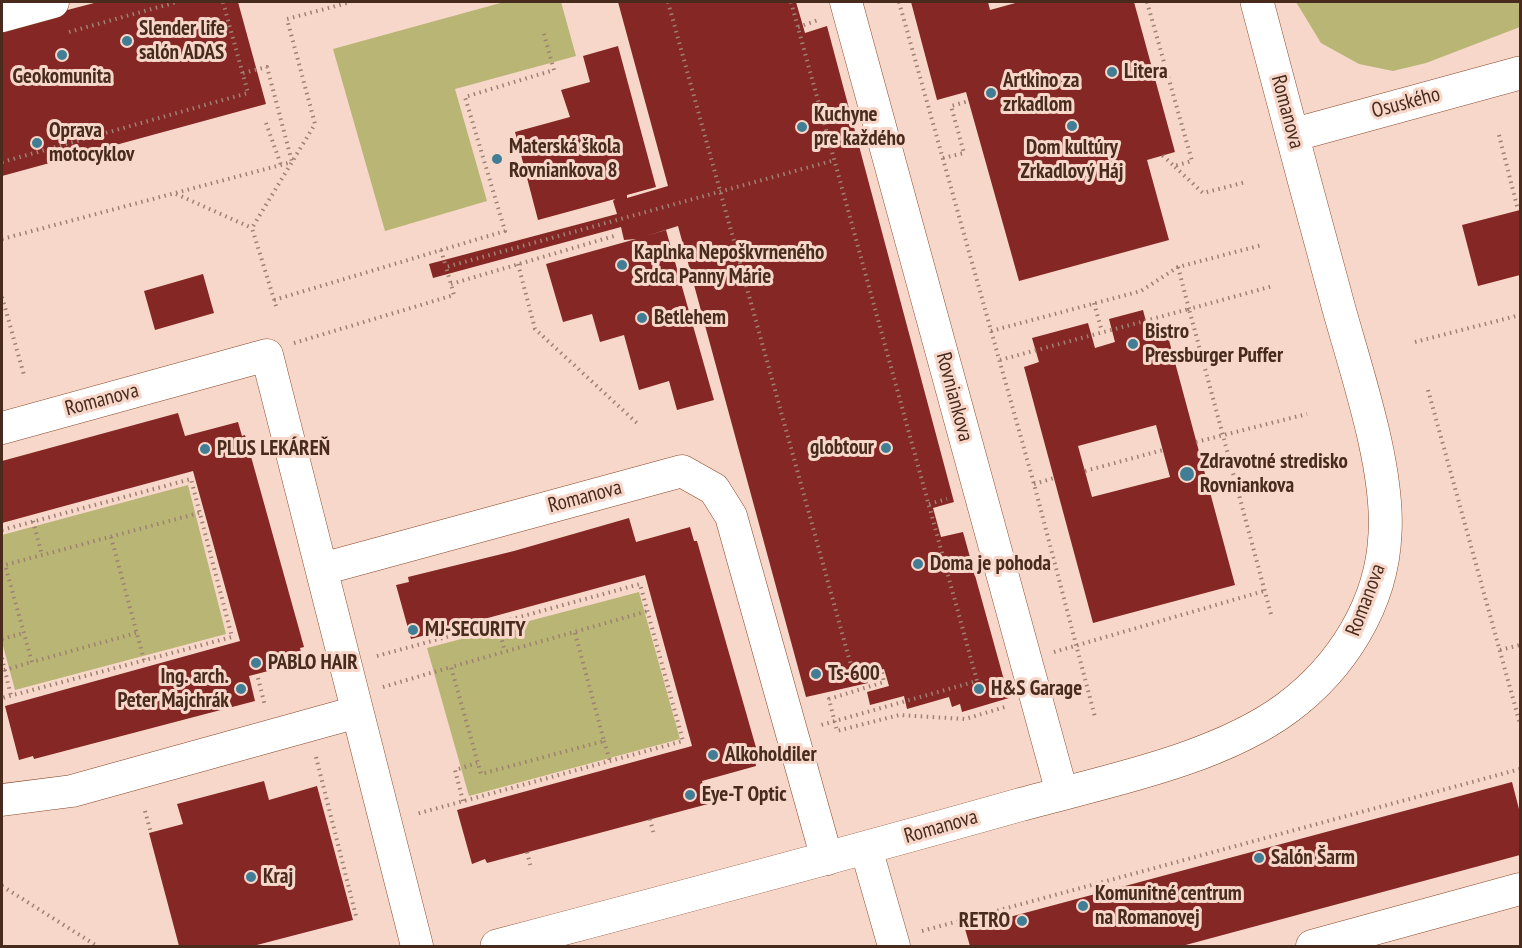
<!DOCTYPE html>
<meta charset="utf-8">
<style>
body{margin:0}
#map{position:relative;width:1522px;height:948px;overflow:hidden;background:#f7d7c9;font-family:"PT Sans Narrow",sans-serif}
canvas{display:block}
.frame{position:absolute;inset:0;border:3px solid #482b1d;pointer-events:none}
</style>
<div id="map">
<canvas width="1522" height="948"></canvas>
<div class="frame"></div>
</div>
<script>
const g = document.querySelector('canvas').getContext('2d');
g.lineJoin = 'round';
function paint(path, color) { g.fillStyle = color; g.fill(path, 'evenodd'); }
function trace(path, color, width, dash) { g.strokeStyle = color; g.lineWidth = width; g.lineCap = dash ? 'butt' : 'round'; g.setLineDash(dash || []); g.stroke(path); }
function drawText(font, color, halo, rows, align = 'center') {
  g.font = font + ' "PT Sans Narrow",sans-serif'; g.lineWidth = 6; g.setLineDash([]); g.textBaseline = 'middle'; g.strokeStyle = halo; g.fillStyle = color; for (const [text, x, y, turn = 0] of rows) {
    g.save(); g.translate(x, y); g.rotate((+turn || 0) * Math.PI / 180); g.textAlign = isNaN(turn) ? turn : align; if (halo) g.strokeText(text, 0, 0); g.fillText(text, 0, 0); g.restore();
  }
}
const green = new Path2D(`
 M 504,2 L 561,2 L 576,56 L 455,89 L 487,201 L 385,231 L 333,49 Z
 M 1296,2 L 1520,2 L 1520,27 L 1426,63 L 1393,71 L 1359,64 L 1321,43 Z
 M 188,485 L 226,634 L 15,690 L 2,642 L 2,535 Z
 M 639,592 L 680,739 L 469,796 L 427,648 Z`);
const building = new Path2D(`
 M 98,2 L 238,2 L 266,104 L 2,176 L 2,27 Z
 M 618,2 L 796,2 L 805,33 L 827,26 L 954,502 L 933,508 L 941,537 L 963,532 L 1009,698 L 962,712 L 960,704 L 952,707 L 949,697 L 907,709 L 904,696 L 870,705 L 867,692 L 889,686 L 884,669 L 864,673 L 868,683 L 806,697 L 678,226 L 646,236 L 666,230 L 714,400 L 677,410 L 669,381 L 639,390 L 624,335 L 600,342 L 592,314 L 563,322 L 546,264 L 636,239 L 624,240 L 621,227 L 433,278 L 429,264 L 617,214 L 613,201 L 615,199 L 538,220 L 515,132 L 570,117 L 561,90 L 590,82 L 583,56 L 618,46 L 656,187 L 627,195 L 627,198 L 668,186 Z
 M 911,2 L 988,2 L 990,10 L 1019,2 L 1134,2 L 1175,152 L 1147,160 L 1169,240 L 1019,281 L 966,92 L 937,100 Z
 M 1520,210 L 1520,275 L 1478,286 L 1462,225 Z
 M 203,274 L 214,313 L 155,330 L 144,291 Z
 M 1143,310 L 1149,333 L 1166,329 L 1235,585 L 1093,623 L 1024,367 L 1039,362 L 1032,338 L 1088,323 L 1095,348 L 1115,342 L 1109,319 ZM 1156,425 L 1170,477 L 1092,497 L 1078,446 Z
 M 178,413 L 185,436 L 238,422 L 242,436 L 245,435 L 304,647 L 300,648 L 303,662 L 249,676 L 255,701 L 34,759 L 33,756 L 19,760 L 5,706 L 240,641 L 193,471 L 2,523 L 2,461 Z
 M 629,518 L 636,542 L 690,527 L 694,541 L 697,541 L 757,751 L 753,752 L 756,766 L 702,781 L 708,804 L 487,863 L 485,859 L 472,864 L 457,810 L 692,746 L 645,575 L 411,639 L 396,585 L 409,582 L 408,577 L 514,551 Z
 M 264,781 L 269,800 L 317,786 L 353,920 L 253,946 L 179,946 L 149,833 L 183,824 L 177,804 Z
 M 1512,782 L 1520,813 L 1520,855 L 1182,946 L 970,946 L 965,929 Z`);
const path = new Path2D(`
 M 668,2 L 855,680 L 882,672 L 884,682 L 829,699 L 837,731 L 899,715 L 965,719 L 1005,707
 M 791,2 L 977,681 L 821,725
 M 899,2 L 1034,484 L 1095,717
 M 1147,2 L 1192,161 L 1174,166 L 1162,155
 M 798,27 L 818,20
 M 69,32 L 177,2
 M 243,73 L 267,67 L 292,162
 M 266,123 L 281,165
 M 1499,135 L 1518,210
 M 943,158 L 964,153 L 951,106 L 969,101
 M 2,162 L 248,93 L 223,2
 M 1175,167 L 1203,193 L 1246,182
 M 176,194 L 252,228
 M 2,239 L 292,162
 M 441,250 L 446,267
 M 518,264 L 535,329 L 638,424
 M 1178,267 L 1189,309 L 1273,286
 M 451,284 L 614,236
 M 2,297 L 24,375
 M 274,300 L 505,231 L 465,97 L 554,70 L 543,31
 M 1094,303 L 1102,332
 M 276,306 L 252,228 L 315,124 L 287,19 L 351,2
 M 991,331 L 1141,291 L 1178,267 L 1262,245
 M 1415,342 L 1520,315
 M 294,343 L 454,295 L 446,267 L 835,160
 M 1000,360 L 1189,309 L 1272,618
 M 1428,390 L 1520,724
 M 1196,442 L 1307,414
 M 1085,471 L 1163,450
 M 1034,484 L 1054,478
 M 929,504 L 947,499
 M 33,521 L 42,555
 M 2,530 L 191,479 L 232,637 L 2,698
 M 111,537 L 144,660
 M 497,623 L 505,652
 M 136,633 L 32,662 L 5,565 L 199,513
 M 575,633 L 604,741 L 481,774 L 451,667 L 648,611
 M 2,639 L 24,633
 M 1500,650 L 1520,645
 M 1054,652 L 1264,591
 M 377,656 L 640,584 L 683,741 L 416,814
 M 2,658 L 11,696
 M 4,670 L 32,662
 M 258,678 L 265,706
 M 383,687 L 451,667
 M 604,741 L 610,761
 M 316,757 L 356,916
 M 463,801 L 455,770 L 477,763
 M 145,811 L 151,833
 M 650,819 L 654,835
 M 527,852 L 531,868
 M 2,886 L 97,946
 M 922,931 L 1520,769`);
const minor = new Path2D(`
 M 846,2 L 1062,793
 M 2,16 L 53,2
 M 2,428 L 267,355 L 417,946
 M 322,569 L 682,471 L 714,489 L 731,516 L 827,859
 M 2,800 L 72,791 L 357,712
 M 866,848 L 894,946
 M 1312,946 L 1520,889`);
const tertiary = new Path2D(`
 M 1293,135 L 1520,73
 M 497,946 C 672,900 846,854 1019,805 C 1103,782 1217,760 1287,708 C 1342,667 1382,604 1385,534 C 1389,467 1357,374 1339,309 C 1311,207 1284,104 1257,2`);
const markers = [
 [127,41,6,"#417d95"],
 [62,55,6,"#417d95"],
 [1112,72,6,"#417d95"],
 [991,93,6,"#417d95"],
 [1072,126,6,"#417d95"],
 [802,127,6,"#417d95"],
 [37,143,6,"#417d95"],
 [497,159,6,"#417d95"],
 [622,265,6,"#417d95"],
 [642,318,6,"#417d95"],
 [1133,344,6,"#417d95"],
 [886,448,6,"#417d95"],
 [205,449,6,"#417d95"],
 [1187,474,8,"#417d95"],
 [918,564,6,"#417d95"],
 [413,630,6,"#417d95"],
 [256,663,6,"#417d95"],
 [816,674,6,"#417d95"],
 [241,689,6,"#417d95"],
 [979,689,6,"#417d95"],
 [713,755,6,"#417d95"],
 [690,795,6,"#417d95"],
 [1259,858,6,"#417d95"],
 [251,877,6,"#417d95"],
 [1083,906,6,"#417d95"],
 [1022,921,6,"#417d95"]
];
const poiNames = [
 ["Slender life",139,29],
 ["salón ADAS",139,53],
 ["Litera",1124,72],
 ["Geokomunita",62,77,"center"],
 ["Artkino za",1003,81],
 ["zrkadlom",1003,105],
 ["Kuchyne",814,115],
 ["pre každého",814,139],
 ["Oprava",49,131],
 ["motocyklov",49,155],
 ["Materská škola",509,147],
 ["Rovniankova 8",509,171],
 ["Dom kultúry",1072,148,"center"],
 ["Zrkadlový Háj",1072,172,"center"],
 ["Kaplnka Nepoškvrneného",634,253],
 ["Srdca Panny Márie",634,277],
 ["Betlehem",654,318],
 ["Bistro",1145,332],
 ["Pressburger Puffer",1145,356],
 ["globtour",874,448,"right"],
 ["PLUS LEKÁREŇ",217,449],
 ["Zdravotné stredisko",1200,462],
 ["Rovniankova",1200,486],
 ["Doma je pohoda",930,564],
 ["MJ-SECURITY",425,630],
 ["PABLO HAIR",268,663],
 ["Ts-600",828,674],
 ["Ing. arch.",229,677,"right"],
 ["Peter Majchrák",229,701,"right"],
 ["H&S Garage",991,689],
 ["Alkoholdiler",725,755],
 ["Eye-T Optic",702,795],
 ["Salón Šarm",1271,858],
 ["Kraj",263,877],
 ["Komunitné centrum",1095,894],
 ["na Romanovej",1095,918],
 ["RETRO",1010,921,"right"]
];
const streetNames = [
 ["Osuského",1406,103,-15],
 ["Romanova",1287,112,75],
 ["Rovniankova",954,397,75],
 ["Romanova",102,400,-15],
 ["Romanova",585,497,-15],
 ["Romanova",1366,600,-69],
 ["Romanova",941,827,-16]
];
paint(green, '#b8b575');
paint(building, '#852725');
trace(minor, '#884727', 33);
trace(tertiary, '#884727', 34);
trace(path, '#9f8173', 4, [1.5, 4.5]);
trace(minor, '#fff', 32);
trace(tertiary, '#fff', 33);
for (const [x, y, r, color] of markers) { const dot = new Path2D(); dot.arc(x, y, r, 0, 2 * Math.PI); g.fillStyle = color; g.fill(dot); trace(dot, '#f7d7c9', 2); }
drawText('bold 21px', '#482b1d', '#f7d7c9', poiNames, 'left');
drawText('21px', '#482b1d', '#f7d7c9', streetNames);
</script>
